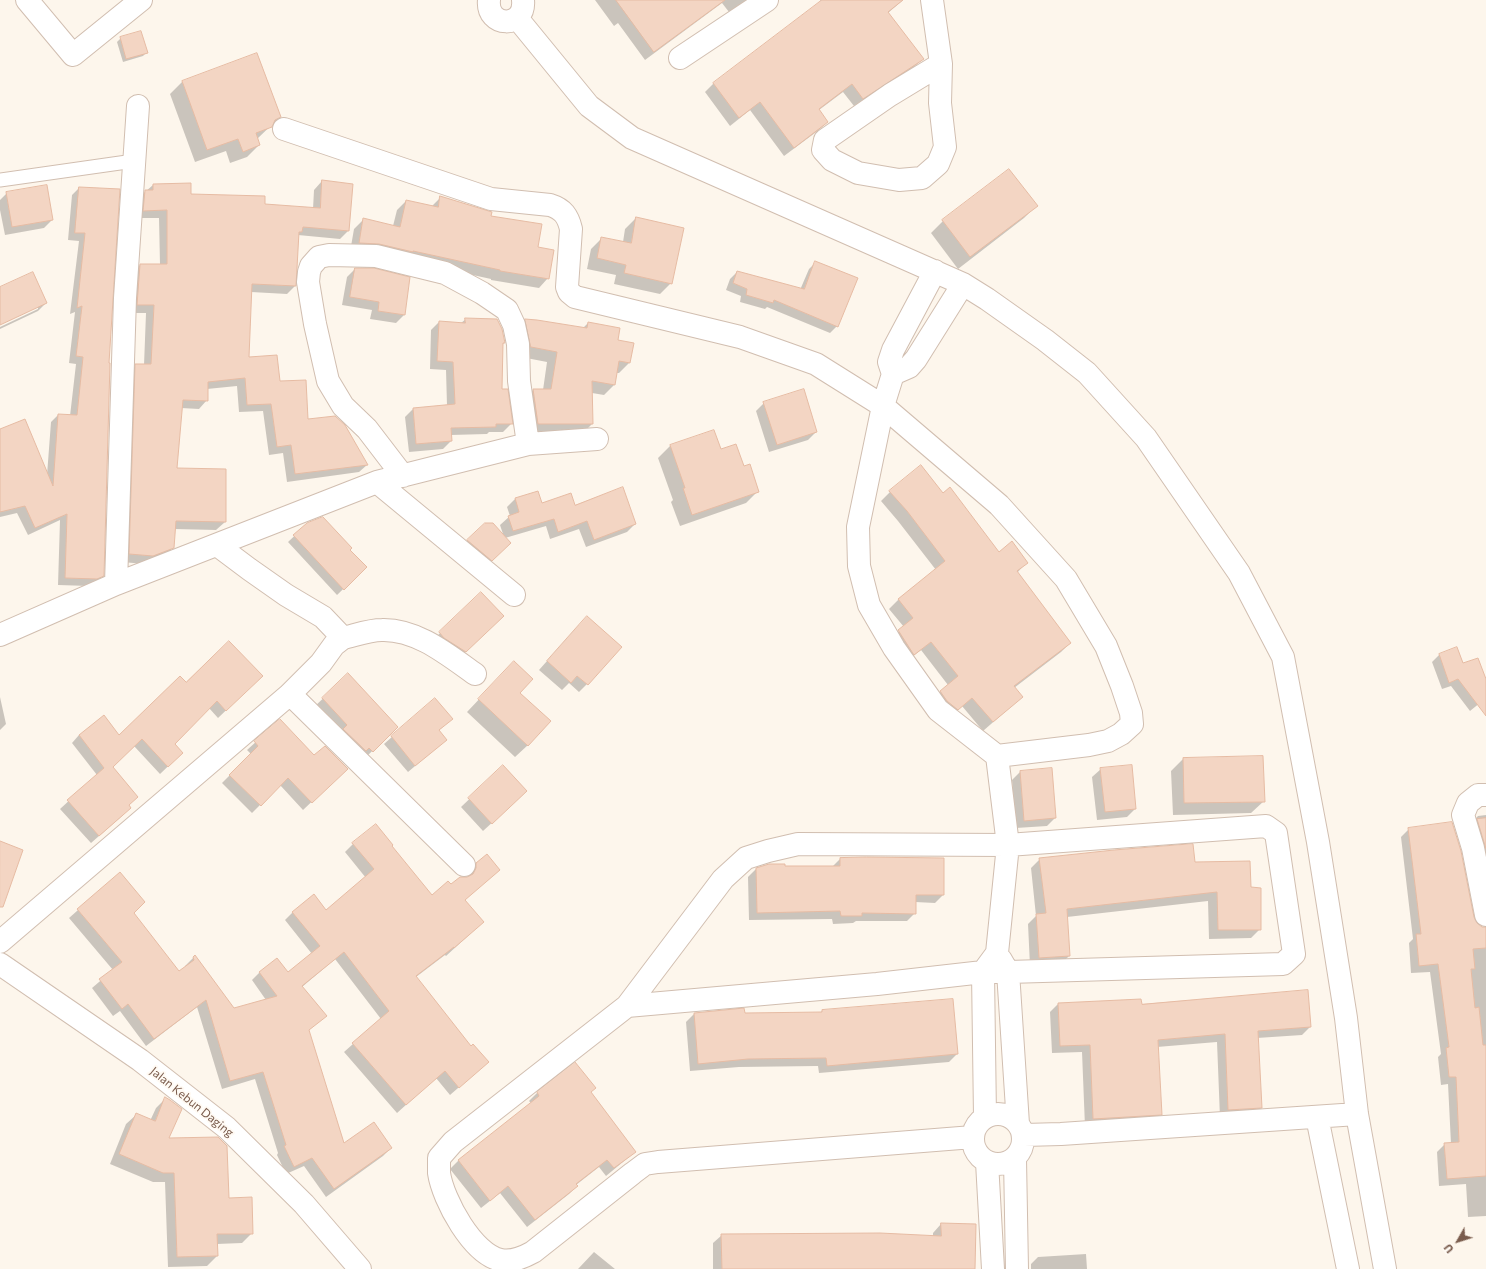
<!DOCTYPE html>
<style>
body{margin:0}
#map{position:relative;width:1486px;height:1269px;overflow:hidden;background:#fdf6ec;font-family:Commissioner,sans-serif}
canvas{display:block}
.north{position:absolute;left:1438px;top:1221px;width:40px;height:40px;-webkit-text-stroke:3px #fffaf3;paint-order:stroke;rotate:231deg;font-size:11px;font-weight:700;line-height:16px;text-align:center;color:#7a5c4d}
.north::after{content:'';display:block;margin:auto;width:14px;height:18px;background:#7a5c4d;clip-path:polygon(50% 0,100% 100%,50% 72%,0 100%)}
</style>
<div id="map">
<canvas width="1486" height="1269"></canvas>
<div class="north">U</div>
</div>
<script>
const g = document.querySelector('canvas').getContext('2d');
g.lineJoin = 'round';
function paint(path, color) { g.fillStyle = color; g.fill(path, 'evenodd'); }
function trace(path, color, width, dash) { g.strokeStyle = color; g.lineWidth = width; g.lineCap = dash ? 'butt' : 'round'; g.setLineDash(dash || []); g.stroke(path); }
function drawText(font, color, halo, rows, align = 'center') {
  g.font = font + ' Commissioner,sans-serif'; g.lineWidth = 3.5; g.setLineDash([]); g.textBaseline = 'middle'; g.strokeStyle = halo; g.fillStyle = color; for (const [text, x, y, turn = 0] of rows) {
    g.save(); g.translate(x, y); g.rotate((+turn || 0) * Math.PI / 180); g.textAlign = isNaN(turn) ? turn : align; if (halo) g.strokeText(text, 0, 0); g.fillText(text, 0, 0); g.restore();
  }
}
const shadow = new Path2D(`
 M 595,0 L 748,0 L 729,12 L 722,3 L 645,60 L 618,23 L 614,26 Z
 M 820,0 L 903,0 L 888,13 L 923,59 L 914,67 L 854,106 L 843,92 L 819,110 L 827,122 L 819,130 L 784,156 L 750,110 L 730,126 L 705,92 L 713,84 L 821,2 Z
 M 121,38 L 147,52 L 143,56 L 123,62 L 117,42 Z
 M 257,54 L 280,117 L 257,139 L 259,145 L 247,157 L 230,163 L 226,151 L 195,162 L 170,94 L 182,82 Z
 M 322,181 L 348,231 L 340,239 L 298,235 L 295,286 L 287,294 L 251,292 L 248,358 L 279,382 L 307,421 L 367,465 L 359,472 L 287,482 L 283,453 L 269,455 L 263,411 L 239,412 L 237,386 L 207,389 L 207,400 L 199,409 L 181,408 L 176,469 L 225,522 L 216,530 L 174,529 L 173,547 L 165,556 L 145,564 L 122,562 L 128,373 L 136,365 L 144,365 L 146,313 L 130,313 L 132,273 L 140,265 L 160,265 L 159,218 L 136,218 L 137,199 L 153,185 L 190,195 L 264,205 L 313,209 L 314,190 Z
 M 79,188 L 108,364 L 103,575 L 95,583 L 89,586 L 58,585 L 60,520 L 28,535 L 17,513 L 0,517 L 0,430 L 47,475 L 51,422 L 58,415 L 70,416 L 76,364 L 69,363 L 75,312 L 70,314 L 79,241 L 68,240 L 72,195 Z
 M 7,193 L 52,220 L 44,228 L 5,235 L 0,210 L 0,200 Z
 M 441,197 L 490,216 L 537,248 L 548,278 L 539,288 L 491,280 L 491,279 L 404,260 L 350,252 L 354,229 L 363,220 L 393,226 L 397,210 L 406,201 L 432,206 Z
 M 1036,206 L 1024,218 L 958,269 L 931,233 L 943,221 Z
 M 636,218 L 671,283 L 660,294 L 614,284 L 616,275 L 587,269 L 591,249 L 602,238 L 623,242 L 625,229 Z
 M 816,262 L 837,326 L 830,333 L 767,307 L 765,309 L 740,302 L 741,296 L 726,290 L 730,279 L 737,272 L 800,290 L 809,269 Z
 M 355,269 L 409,278 L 404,315 L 396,323 L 370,319 L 372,310 L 342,305 L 347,277 Z
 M 0,288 L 46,303 L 38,311 L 0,329 L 0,327 L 38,309 L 38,306 L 0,324 Z
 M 466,319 L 504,343 L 502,345 L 501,390 L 511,424 L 503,432 L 489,432 L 487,434 L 451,435 L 451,441 L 443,449 L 409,452 L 405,417 L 413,409 L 447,406 L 446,370 L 430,369 L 431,330 L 439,322 L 461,323 Z
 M 526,320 L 583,328 L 588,323 L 617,341 L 633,343 L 629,363 L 619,373 L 616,373 L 614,385 L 604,395 L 592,393 L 592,424 L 582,434 L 528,434 L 523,400 L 533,390 L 543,390 L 547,362 L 521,357 L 515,330 Z
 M 764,403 L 816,432 L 808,440 L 769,452 L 756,411 Z
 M 670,446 L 720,451 L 743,467 L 758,491 L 746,503 L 680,526 L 671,502 L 673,500 L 658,458 Z
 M 537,492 L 541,505 L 575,507 L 635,524 L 627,532 L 586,547 L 579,529 L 550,539 L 546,526 L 505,538 L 501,551 L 483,568 L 459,548 L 486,524 L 504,537 L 500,525 L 510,516 L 507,507 L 515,499 Z
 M 890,492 L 943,494 L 999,553 L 1027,562 L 1017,573 L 1070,643 L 1061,652 L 1014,688 L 1022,697 L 983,731 L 962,706 L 948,718 L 931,701 L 948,685 L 921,650 L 904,663 L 889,640 L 904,627 L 889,609 L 899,599 L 936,570 L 898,521 L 881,501 Z
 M 307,524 L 349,550 L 366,567 L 337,595 L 288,542 Z
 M 481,593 L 503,616 L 457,660 L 432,641 Z
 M 579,625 L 587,684 L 579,692 L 569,683 L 562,690 L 539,670 Z
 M 1457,648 L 1463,664 L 1486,681 L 1486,698 L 1470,711 L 1451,686 L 1442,689 L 1432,662 L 1439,655 Z
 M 348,675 L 397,727 L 364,759 L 314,707 Z
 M 502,675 L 518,693 L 528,745 L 515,757 L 467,712 Z
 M 262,676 L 218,718 L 209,708 L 174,744 L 182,753 L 160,774 L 134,746 L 111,768 L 128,806 L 122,816 L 91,843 L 60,809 L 97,775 L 72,743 L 79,735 L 119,737 L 186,684 Z
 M 0,697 L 6,724 L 0,730 Z
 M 435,699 L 444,726 L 438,731 L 446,740 L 408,772 L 384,744 Z
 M 280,720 L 314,757 L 339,776 L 303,810 L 280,785 L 252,813 L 222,783 L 251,754 L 247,750 Z
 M 1184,758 L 1264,801 L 1251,813 L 1173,815 L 1171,771 Z
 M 503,767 L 518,799 L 483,831 L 461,807 Z
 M 1051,769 L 1055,818 L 1047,826 L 1016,828 L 1012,780 L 1020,772 Z
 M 1101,769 L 1135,809 L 1127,817 L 1097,820 L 1092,777 Z
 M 1486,815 L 1486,897 L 1470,824 L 1478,816 Z
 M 1409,829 L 1476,924 L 1482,928 L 1486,928 L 1486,1216 L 1468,1217 L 1466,1184 L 1439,1186 L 1437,1152 L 1445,1144 L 1451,1144 L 1448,1084 L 1441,1085 L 1438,1057 L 1441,1054 L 1430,972 L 1411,973 L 1409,943 L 1413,939 L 1401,837 Z
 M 353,844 L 391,846 L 432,896 L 468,878 L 468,873 L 487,856 L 464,900 L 483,922 L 446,956 L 445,955 L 416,977 L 470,1047 L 488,1062 L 450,1095 L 436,1078 L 397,1113 L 344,1052 L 381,1019 L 335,959 L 302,987 L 325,1016 L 308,1031 L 344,1144 L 391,1148 L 383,1156 L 326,1197 L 304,1166 L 286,1174 L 277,1155 L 278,1153 L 255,1079 L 222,1089 L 197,1007 L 146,1046 L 120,1011 L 113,1016 L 92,988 L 113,970 L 69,918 L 120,873 L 133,913 L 179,973 L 185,967 L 185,966 L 194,957 L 234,1010 L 266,1000 L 252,980 L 260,972 L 288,973 L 312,954 L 285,920 L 293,912 L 326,911 L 366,878 L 345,852 Z
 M 840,859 L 943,859 L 943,895 L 935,903 L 915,902 L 915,913 L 907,921 L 856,921 L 853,923 L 833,924 L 832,919 L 749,920 L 748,877 L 756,869 L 832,867 Z
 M 1040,859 L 1194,863 L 1250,888 L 1260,929 L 1251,938 L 1209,939 L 1208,901 L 1067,917 L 1069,956 L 1060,965 L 1030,966 L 1028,924 L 1036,916 L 1031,868 Z
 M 1058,1004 L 1141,1005 L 1310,1027 L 1302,1035 L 1257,1038 L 1261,1108 L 1253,1116 L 1220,1118 L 1217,1042 L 1157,1047 L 1161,1114 L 1153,1122 L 1085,1127 L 1082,1052 L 1052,1053 L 1050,1012 Z
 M 822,1011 L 957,1054 L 949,1062 L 819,1073 L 818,1066 L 739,1067 L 690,1071 L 686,1022 L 694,1014 L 820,1013 Z
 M 575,1064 L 590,1093 L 635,1152 L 606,1176 L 599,1167 L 576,1185 L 577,1186 L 569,1194 L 527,1227 L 500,1193 L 481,1208 L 450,1169 L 458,1161 L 531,1103 L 529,1101 L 537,1093 Z
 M 165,1099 L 168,1139 L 228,1199 L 252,1233 L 242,1243 L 217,1244 L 217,1256 L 207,1266 L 168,1267 L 165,1182 L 153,1182 L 110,1164 L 126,1124 L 136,1115 L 150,1121 L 156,1108 Z
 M 941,1224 L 974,1269 L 713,1269 L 713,1243 L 722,1235 L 933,1237 L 933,1233 Z
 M 594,1252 L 615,1269 L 578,1269 Z
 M 1086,1254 L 1087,1269 L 1031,1269 L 1031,1264 L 1038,1257 Z`);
const building = new Path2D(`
 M 616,0 L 725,0 L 654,52 Z
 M 822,0 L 903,0 L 888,12 L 924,59 L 863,99 L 852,84 L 819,109 L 828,122 L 794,148 L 760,102 L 739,118 L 713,83 Z
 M 141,31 L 148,53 L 126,59 L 120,37 Z
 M 257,53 L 281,117 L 275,120 L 272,127 L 256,133 L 260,145 L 243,152 L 238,139 L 207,150 L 182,81 Z
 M 1009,169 L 1038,206 L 970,257 L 942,220 Z
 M 322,180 L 353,184 L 349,231 L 303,227 L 302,232 L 299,232 L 296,286 L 252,284 L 249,357 L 277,355 L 280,381 L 306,380 L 308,419 L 335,416 L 345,425 L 368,465 L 295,474 L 291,445 L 277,447 L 271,404 L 247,405 L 245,378 L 208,382 L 208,401 L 183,400 L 177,468 L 226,469 L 226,522 L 176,521 L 174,548 L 153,556 L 129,554 L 135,364 L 151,364 L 154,305 L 137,305 L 140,264 L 167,264 L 167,210 L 143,211 L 145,190 L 153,190 L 153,184 L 191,183 L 191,194 L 265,196 L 265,204 L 320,208 Z
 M 47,185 L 53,220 L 12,227 L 6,192 Z
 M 79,187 L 120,189 L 109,363 L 110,363 L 104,576 L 97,579 L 65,578 L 67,514 L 35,528 L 25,506 L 0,512 L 0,429 L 25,419 L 53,486 L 58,414 L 77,415 L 83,357 L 76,356 L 82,306 L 77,308 L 85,233 L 75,233 Z
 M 440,196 L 492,212 L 491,216 L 542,224 L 538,247 L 554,250 L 549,279 L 500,271 L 500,270 L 413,251 L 413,252 L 379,244 L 359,243 L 363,218 L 400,227 L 406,200 L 438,207 Z
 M 636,217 L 684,228 L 672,284 L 624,273 L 626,265 L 597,258 L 601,237 L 631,243 Z
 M 815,261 L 858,278 L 838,327 L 774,300 L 773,303 L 746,295 L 747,289 L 733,283 L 737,271 L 804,289 Z
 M 355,268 L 374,268 L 410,277 L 405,315 L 378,311 L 379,302 L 350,297 Z
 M 33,272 L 47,303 L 0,325 L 0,287 Z
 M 465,318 L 497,319 L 502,329 L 505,343 L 503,343 L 502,389 L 508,389 L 513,424 L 496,424 L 496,427 L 451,428 L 452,441 L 416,444 L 413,408 L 455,404 L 453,362 L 437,361 L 439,321 L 465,323 Z
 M 525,319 L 537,320 L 587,328 L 588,322 L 620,328 L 618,340 L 634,343 L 630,363 L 619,361 L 615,385 L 592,381 L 593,424 L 538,424 L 533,389 L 551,389 L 557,352 L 531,347 Z
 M 804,389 L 817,432 L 777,445 L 763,402 Z
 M 714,430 L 721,449 L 736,444 L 744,466 L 750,464 L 759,492 L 692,515 L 683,488 L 685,488 L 670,445 Z
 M 921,465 L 943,493 L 950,487 L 999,552 L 1012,541 L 1028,563 L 1017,571 L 1071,643 L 1014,686 L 1023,697 L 993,722 L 972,698 L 958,710 L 947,701 L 940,691 L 958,676 L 931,642 L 914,655 L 898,630 L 913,618 L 898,599 L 945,561 L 907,511 L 889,491 Z
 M 623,487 L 636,524 L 594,540 L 587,521 L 558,532 L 554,519 L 513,531 L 508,516 L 519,512 L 515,498 L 538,491 L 542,503 L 571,493 L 575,505 Z
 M 323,517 L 352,548 L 350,550 L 367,567 L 344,590 L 293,535 L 307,523 Z
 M 485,523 L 493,523 L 511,543 L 492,561 L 467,540 Z
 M 481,592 L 504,616 L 466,652 L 444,638 L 439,632 Z
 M 587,616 L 622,647 L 588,685 L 577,676 L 571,683 L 547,661 Z
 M 229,641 L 263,676 L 226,711 L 217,701 L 175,744 L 183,753 L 168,767 L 142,739 L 113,767 L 138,797 L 129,805 L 131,808 L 99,836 L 67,800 L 104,768 L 79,735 L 104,715 L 119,735 L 180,676 L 186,682 Z
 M 1457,647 L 1463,663 L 1478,658 L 1486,679 L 1486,716 L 1458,679 L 1449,683 L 1439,654 Z
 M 514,661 L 533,679 L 520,693 L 551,721 L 528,746 L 478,699 Z
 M 348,673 L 398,727 L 373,752 L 369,748 L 366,751 L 343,729 L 347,725 L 322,698 Z
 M 435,698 L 453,719 L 439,730 L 447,740 L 415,766 L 391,736 Z
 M 280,719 L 314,755 L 325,746 L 348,769 L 312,803 L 288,778 L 261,806 L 229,775 L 258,746 L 254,741 Z
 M 1263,756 L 1265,802 L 1184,803 L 1183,758 Z
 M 503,765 L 527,791 L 492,824 L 468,798 Z
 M 1132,765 L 1136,809 L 1105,812 L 1100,768 Z
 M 1052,768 L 1056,818 L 1024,821 L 1020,771 Z
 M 1486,818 L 1486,849 L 1477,819 Z
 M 1452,822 L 1461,851 L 1474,917 L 1477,923 L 1482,927 L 1486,927 L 1486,948 L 1473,949 L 1475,969 L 1471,969 L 1475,1008 L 1479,1007 L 1483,1045 L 1486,1045 L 1486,1176 L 1447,1179 L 1444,1143 L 1459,1142 L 1456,1077 L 1449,1077 L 1446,1048 L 1449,1047 L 1438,964 L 1419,966 L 1416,934 L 1421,934 L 1408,828 Z
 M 376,824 L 393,845 L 392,846 L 432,895 L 448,881 L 451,884 L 460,877 L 467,877 L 473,874 L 476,868 L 476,863 L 487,854 L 500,870 L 465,900 L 484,922 L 454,948 L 454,947 L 416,976 L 471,1046 L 473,1044 L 489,1062 L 459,1088 L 445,1071 L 406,1105 L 352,1043 L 389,1011 L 344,952 L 302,986 L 327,1016 L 309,1030 L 344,1143 L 374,1122 L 392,1148 L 334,1189 L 312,1158 L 294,1167 L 284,1146 L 286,1145 L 263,1072 L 230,1081 L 206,1000 L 154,1039 L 128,1004 L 122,1009 L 99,979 L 122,962 L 77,909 L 120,872 L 145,902 L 134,913 L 179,971 L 194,960 L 193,957 L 195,955 L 234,1008 L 277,996 L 259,972 L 277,958 L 288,972 L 320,946 L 292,912 L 314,894 L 326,910 L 374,869 L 352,843 Z
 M 0,841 L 23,850 L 3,907 L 0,907 Z
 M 1193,844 L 1195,862 L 1250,861 L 1251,887 L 1261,888 L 1261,930 L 1218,930 L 1217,892 L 1067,909 L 1070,956 L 1039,958 L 1036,914 L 1046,913 L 1039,858 L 1114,850 Z
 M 867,857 L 944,858 L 944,895 L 916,895 L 916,914 L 862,913 L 862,916 L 841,916 L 840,911 L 757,913 L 756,868 L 769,864 L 785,864 L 785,866 L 840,866 L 840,858 Z
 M 1308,990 L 1311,1027 L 1258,1031 L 1262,1108 L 1228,1110 L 1225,1034 L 1158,1040 L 1162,1115 L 1093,1119 L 1090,1045 L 1060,1046 L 1058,1003 L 1141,999 L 1142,1004 Z
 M 953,999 L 958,1054 L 827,1066 L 826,1058 L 748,1059 L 698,1064 L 694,1013 L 744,1008 L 745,1013 L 822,1012 L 822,1010 Z
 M 575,1062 L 596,1088 L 591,1092 L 636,1152 L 614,1168 L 607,1160 L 576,1184 L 578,1186 L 535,1220 L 508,1186 L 490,1201 L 458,1160 L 539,1096 L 537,1092 Z
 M 165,1097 L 170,1100 L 182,1109 L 169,1138 L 218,1137 L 227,1146 L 229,1198 L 252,1197 L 253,1234 L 217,1234 L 218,1256 L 177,1257 L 174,1173 L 163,1173 L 119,1154 L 136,1113 L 155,1121 Z
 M 941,1223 L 976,1224 L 975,1269 L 722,1269 L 721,1234 L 880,1233 L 941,1236 Z`);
const service = new Path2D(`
 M 0,180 L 134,161`);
const minor = new Path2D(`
 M 27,0 L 73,55 L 141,0
 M 489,0 C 486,28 526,29 523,0
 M 932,0 L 941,64 L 940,103 L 945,147 L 938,164 L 922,178 L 899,180 L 858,173 L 832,160 L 823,150 L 825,140 L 890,95 L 941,64
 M 517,18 L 589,106 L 632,138 L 963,284 L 987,299 L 1045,340 L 1087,373 L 1146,438 L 1239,573 L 1283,657 L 1318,842 L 1346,1018 L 1357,1114 L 1385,1269
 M 680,58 L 767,0
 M 284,129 L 491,199 L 550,205 C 563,209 568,216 571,229 L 567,287 L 569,292 L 575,297 L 740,337 L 816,364 L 883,406 L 999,505 L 1066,579 L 1106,646 L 1122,686 L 1131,713 L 1132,724 L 1121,734 L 1108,741 L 1089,745 L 997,756
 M 935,271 L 893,350 L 889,362 L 893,374 L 883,406 L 858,527 L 859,566 L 869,605 L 894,648 L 938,710 L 997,756 L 1008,845 L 997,953 L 983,972 L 985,1117
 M 893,374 L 909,367 L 916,359 L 963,284
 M 403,476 L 367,429 L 343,406 L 328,381 L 315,324 L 308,282 L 309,272 L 311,266 L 319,257 L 329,255 L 376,256 L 445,273 L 482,293 L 507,310 L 514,325 L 518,344 L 519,381 L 528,444
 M 377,482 L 514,595
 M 116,584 L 125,298 L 138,106
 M 0,635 L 116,584 L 377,482 L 528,444 L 597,439
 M 343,638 C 356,635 369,630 382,630 C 417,629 448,655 475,674
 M 290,694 L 464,865
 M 1486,795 L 1478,795 L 1468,803 L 1463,815 L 1473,848 L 1486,915
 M 0,942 L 290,694 L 321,663 L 334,645 L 343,638 L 323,617 L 286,595 L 249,569 L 217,545
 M 1001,960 L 1008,972 L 1018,1124
 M 627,1006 L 877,984 L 983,972 L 1008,972 L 1283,964 L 1294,954 L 1276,833 L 1266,826 L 1008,845 L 798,844 L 768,851 L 746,858 L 723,879 L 627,1006 L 453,1142 L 439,1158 C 439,1163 439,1168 439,1173 C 443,1200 473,1255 501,1260 C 512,1262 524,1257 533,1252 L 633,1173 L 645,1164 L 658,1162 L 973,1137
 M973 1139a25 25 0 1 1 50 0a25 25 0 1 1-50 0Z
 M 1317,1117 L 1348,1269
 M 1024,1135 L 1061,1134 L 1357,1114
 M 1015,1159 L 1017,1269
 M 987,1162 L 993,1269`);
const tertiary = new Path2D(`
 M 0,964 L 140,1060 L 227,1128 L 304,1204 L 360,1269`);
const streetNames = [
 ["Jalan Kebun Daging",192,1102,39]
];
paint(shadow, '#0003');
paint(building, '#f3d5c3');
trace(building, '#e6bba3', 1);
trace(service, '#d1beb0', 15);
trace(minor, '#d1beb0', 24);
trace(tertiary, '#d1beb0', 24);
trace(service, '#fff', 13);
trace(minor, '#fff', 22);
trace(tertiary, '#fff', 22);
drawText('12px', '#7a5c4d', '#fffaf3', streetNames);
</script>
